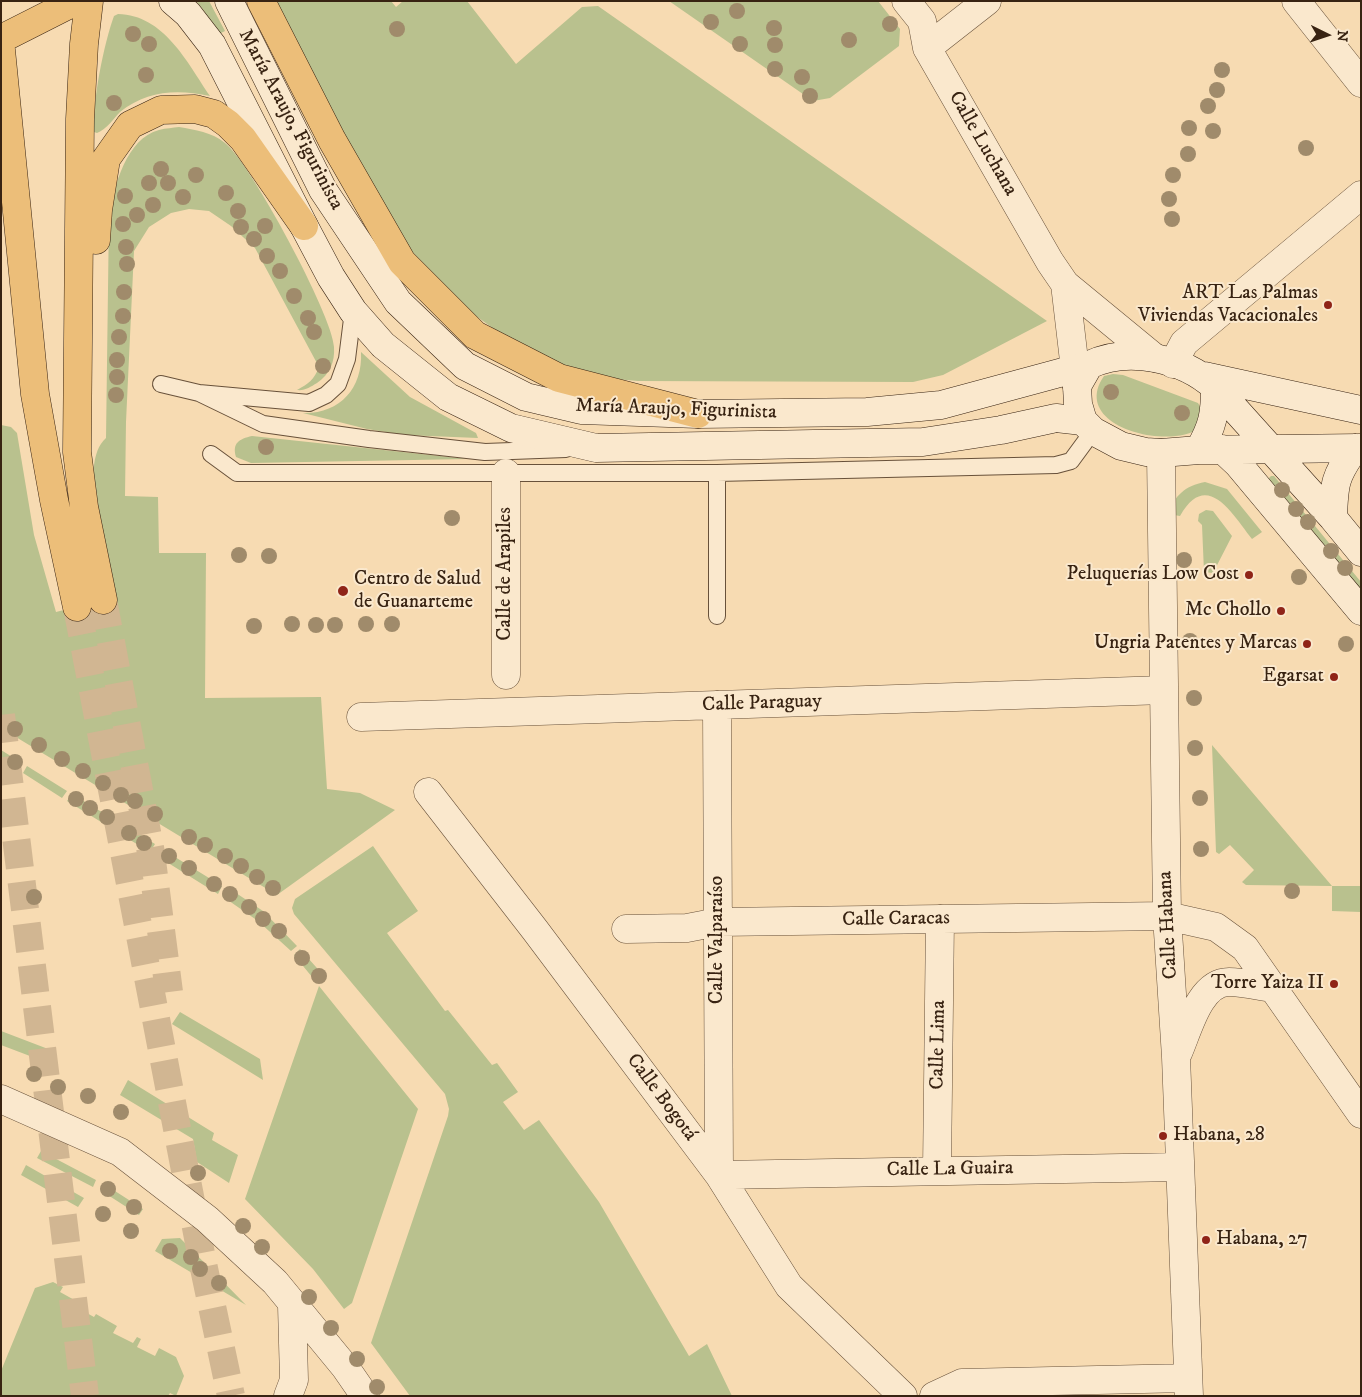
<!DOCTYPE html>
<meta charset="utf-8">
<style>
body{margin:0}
#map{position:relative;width:1362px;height:1397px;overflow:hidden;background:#f7dbb2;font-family:"IM FELL DW Pica",serif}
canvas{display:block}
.frame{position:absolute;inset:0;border:2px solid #382312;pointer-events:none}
.north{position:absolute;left:1302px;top:10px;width:50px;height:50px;-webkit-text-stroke:4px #fae8cd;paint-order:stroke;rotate:94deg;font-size:14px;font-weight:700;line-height:20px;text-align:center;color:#382312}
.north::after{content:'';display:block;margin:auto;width:18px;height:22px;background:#382312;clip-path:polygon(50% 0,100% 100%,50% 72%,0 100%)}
</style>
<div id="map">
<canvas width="1362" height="1397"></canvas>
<div class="frame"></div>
<div class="north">N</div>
</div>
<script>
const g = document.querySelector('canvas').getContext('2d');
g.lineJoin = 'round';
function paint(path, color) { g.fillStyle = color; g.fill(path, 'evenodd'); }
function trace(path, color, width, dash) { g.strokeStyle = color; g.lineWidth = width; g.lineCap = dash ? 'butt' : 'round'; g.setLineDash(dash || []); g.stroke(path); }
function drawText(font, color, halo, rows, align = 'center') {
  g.font = font + ' "IM FELL DW Pica",serif'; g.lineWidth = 4; g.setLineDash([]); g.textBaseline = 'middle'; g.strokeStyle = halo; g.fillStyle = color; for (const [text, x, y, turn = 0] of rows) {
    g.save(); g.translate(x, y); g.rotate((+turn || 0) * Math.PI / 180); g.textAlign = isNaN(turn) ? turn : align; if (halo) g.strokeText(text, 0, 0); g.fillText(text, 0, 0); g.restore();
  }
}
const green = new Path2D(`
 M 196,1 L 209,1 L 225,31 L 217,35 L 204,11 Z
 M 272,1 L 391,1 L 396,7 L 403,1 L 467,1 L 516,64 L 582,7 L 598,6 L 1047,321 L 943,375 L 913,382 L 638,381 L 582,376 L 516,345 L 472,313 L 393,232 Z
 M 669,1 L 878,1 L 900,29 L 899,46 L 830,98 L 813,101 Z
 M 118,14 C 164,15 187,62 210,96 C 178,89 147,90 120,112 C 113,119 107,129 97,133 L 94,132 C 92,103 104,43 114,16 Z
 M 179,127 C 195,130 212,132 225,143 C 250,162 333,316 334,347 C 335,362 330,374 317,383 C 310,387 305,391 297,390 C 308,384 314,380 319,367 L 255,248 L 231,226 L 209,211 L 189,209 L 171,213 L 149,227 L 134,251 L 126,422 L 125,496 L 158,497 L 159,553 L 206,553 L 205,698 L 321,697 L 327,789 L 360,793 L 395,810 L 277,895 L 1,728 L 1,425 L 11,427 L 17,433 L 34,535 L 56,612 L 115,597 C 107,562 76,464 106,438 L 109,214 C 115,185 126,139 159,130 C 166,128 173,128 179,127 Z
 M 361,352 L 410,397 L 476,433 L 478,438 L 405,435 L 367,429 L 303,413 C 339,414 363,389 361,352 Z
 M 1113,374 L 1123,375 L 1198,403 L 1202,410 L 1200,428 C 1168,451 1069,426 1104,376 Z
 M 252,436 L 468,459 L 251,463 L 236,457 C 232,443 239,439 252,436 Z
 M 1271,476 L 1274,476 L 1361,582 L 1361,593 L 1270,482 L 1269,478 Z
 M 1205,482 L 1227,489 L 1262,532 L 1252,539 C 1233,515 1207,468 1180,516 L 1168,514 C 1175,495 1185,486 1205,482 Z
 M 1206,510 L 1213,511 L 1232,536 L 1213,573 L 1204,572 L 1202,525 L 1198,521 L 1199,514 Z
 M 1212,745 L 1332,886 L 1361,886 L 1361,912 L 1332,911 L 1332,886 L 1246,885 L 1242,882 L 1254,870 L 1230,845 L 1219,854 L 1216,852 Z
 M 1,750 L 22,763 L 17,770 L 1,760 Z
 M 27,766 L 67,791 L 62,798 L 23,773 Z
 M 72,794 L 110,817 L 106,825 L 67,801 Z
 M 117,821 L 155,844 L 150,852 L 112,829 Z
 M 373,846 L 418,911 L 387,933 L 445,1011 L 448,1010 L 492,1065 L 497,1063 L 518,1092 L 503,1102 L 524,1130 L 539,1120 L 599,1202 L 689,1356 L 707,1344 L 732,1396 L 410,1396 L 371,1343 L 448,1116 L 449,1109 L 445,1094 L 294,914 L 292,908 L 295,899 Z
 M 162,849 L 222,886 L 218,894 L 157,856 Z
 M 227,887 L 263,911 L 297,946 L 291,951 L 258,921 L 222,896 Z
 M 300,949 L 324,976 L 317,983 L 294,955 Z
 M 319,986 L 418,1109 L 352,1303 L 344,1309 L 313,1269 L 245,1199 Z
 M 180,1012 L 260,1059 L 263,1080 L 172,1024 Z
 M 1,1031 L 56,1052 L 51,1064 L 1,1045 Z
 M 128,1080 L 214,1133 L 212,1140 L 238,1155 L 229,1183 L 197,1162 L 193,1139 L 120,1095 Z
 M 41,1151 L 96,1180 L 93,1187 L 37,1158 Z
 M 26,1165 L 84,1198 L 78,1207 L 21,1175 Z
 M 104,1184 L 143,1209 L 139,1215 L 100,1190 Z
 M 180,1238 L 246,1305 L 155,1251 L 162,1239 Z
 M 53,1282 L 63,1287 L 60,1292 L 78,1302 L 76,1307 L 94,1317 L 96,1314 L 117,1326 L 113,1333 L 133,1343 L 137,1337 L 141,1339 L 137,1347 L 155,1356 L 159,1348 L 176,1357 L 184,1376 L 176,1396 L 170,1393 L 168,1396 L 1,1396 L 1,1371 L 35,1288 Z`);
const highwayTunnel = new Path2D(`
 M 103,600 L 151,853 L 169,992
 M 77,607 L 202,1259 L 231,1396
 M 1,715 L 85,1396`);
const lane = new Path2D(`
 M 161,384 L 199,393 L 309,403 L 326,395 L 338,384 L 347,359 L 353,311
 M 199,393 L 263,424 L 369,439 L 485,452 L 566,449
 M 211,454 L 237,473 L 717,473 L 1056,465 L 1071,461 L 1093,431
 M 717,473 L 717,616`);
const street = new Path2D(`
 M 906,1 L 922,21 L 927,48 L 1050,262 L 1065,284 L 1155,358
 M 1296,1 L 1361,83
 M 927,48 L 987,1
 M 1065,284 L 1077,386
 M 1173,364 L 1184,343 L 1361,195
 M 1161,453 L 1167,916 L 1176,1057 L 1189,1396
 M 506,473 L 506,675
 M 717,705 L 719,1175 L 1180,1167
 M 361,717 L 1164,690
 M 428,792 L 535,930 L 719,1175 L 789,1286 L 903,1396
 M 626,929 L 687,928 L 718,922 L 1167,916 L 1216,927 L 1245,948 L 1361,1114
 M 1178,1053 C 1188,1031 1199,982 1229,982 C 1243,982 1258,986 1271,988
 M 1,1099 L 120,1152 L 207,1219 L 275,1282 L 345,1367 L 365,1396
 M 937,1170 L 940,919
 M 288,1396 L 294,1380 L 292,1305
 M 934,1396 L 962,1383 L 1188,1378`);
const secondary = new Path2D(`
 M 173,1 L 188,14 L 212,45 L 304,226 L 331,277 L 353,311 L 383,345 L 448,397 L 511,428 L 596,448 L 923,442 L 1001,430 L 1056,418 L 1083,421
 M 229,1 L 323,190 L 398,302 L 465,366 L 526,397 L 581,410 L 698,414 L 867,412 L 941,405 L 1089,365 C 1128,346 1183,358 1215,387 L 1333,518 L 1361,552
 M 1089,365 L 1077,386 L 1078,404 L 1083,421 L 1093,431 L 1121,446 L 1146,452 L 1161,453 L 1199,450 L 1361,448
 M 1204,376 L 1361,410
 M 1222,449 L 1238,464 L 1361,611
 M 1199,450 C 1213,426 1215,414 1215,387
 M 1333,518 C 1334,483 1335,476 1355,448`);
const highway = new Path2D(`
 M 89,1 L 84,44 L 80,119 L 77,452 L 84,507 L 103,600
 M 261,1 L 332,140 L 402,262 L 475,335 L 559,378 L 698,414
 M 1,39 L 76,1
 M 1,50 L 35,394 L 54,500 L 77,607
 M 96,240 L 98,210 L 106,159 L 130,125 L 161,110 L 195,109 L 214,114 L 228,124 L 243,139 L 304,226`);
const trees = [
 [737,11],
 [711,22],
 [890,24],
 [774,28],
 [397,29],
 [133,34],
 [849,40],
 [149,44],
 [740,44],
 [775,45],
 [775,69],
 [1222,70],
 [146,75],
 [802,77],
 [1217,90],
 [810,96],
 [114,103],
 [1208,106],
 [1189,128],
 [1213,131],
 [1306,148],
 [1188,154],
 [161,169],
 [196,175],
 [1173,175],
 [149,183],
 [168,183],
 [226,193],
 [125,196],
 [183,197],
 [1169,199],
 [153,205],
 [238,211],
 [137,215],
 [1172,219],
 [123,224],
 [265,226],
 [241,227],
 [254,239],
 [126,247],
 [267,256],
 [127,264],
 [280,271],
 [124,292],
 [294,296],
 [123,316],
 [308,318],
 [314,332],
 [119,337],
 [117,360],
 [323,366],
 [117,377],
 [1111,392],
 [116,395],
 [1182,413],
 [266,447],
 [1282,490],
 [1296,509],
 [452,518],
 [1308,522],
 [1331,551],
 [239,555],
 [269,556],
 [1184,560],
 [1345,568],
 [1299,577],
 [292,624],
 [366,624],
 [392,624],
 [316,625],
 [335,625],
 [254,626],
 [1190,641],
 [1346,644],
 [1194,698],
 [15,729],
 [39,745],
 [1195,748],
 [62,759],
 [15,762],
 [83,771],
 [103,783],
 [121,795],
 [1200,798],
 [76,799],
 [135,801],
 [90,808],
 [155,814],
 [107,817],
 [129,833],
 [189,837],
 [144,843],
 [205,845],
 [1201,849],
 [169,856],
 [225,856],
 [241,866],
 [189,868],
 [257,877],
 [214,884],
 [273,888],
 [1292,891],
 [230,894],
 [34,897],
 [249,907],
 [263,919],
 [279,931],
 [302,958],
 [319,976],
 [34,1074],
 [58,1087],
 [88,1096],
 [121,1112],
 [198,1173],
 [108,1189],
 [134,1207],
 [103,1214],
 [243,1226],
 [131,1231],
 [262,1247],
 [170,1251],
 [191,1257],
 [200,1269],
 [219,1283],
 [309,1297],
 [331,1328],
 [357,1359],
 [377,1387]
];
const markers = [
 [1328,305,5,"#8f2418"],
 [1249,575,5,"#8f2418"],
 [343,591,6,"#8f2418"],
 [1281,611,5,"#8f2418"],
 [1307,644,5,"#8f2418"],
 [1334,677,5,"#8f2418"],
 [1334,984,5,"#8f2418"],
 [1163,1136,5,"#8f2418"],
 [1206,1240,5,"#8f2418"]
];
const streetNames = [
 ["María Araujo, Figurinista",290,120,62],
 ["Calle Luchana",982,144,60],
 ["María Araujo, Figurinista",676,410,2],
 ["Calle de Arapiles",506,574,-90],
 ["Calle Paraguay",762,704,-2],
 ["Calle Caracas",896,920,-1],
 ["Calle Habana",1169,925,-93],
 ["Calle Valparaíso",718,940,-90],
 ["Calle Lima",939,1045,-89],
 ["Calle Bogotá",661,1098,53],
 ["Calle La Guaira",950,1170,-1]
];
const poiNames = [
 ["ART Las Palmas",1318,294],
 ["Viviendas Vacacionales",1318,317],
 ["Peluquerías Low Cost",1239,575],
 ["Centro de Salud",354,580,"left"],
 ["de Guanarteme",354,603,"left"],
 ["Mc Chollo",1271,611],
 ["Ungria Patentes y Marcas",1297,644],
 ["Egarsat",1324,677],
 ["Torre Yaiza II",1324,984],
 ["Habana, 28",1173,1136,"left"],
 ["Habana, 27",1216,1240,"left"]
];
paint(green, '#b9c18e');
trace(highwayTunnel, '#d1b692', 28, [28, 14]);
trace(lane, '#68513a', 18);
trace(street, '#68513a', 29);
trace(secondary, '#382312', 29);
trace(highway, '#382312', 29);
trace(lane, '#fae8cd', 16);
trace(street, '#fae8cd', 28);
trace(secondary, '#fae8cd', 28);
trace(highway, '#ecbe79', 28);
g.fillStyle = '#a08b6b';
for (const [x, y] of trees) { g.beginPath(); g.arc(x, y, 8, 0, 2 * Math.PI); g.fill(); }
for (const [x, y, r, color] of markers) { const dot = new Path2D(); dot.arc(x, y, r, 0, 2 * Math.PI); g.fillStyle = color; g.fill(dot); trace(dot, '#fae8cd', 2); }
drawText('20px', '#382312', '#fae8cd', streetNames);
drawText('20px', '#382312', '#fae8cd', poiNames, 'right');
</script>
